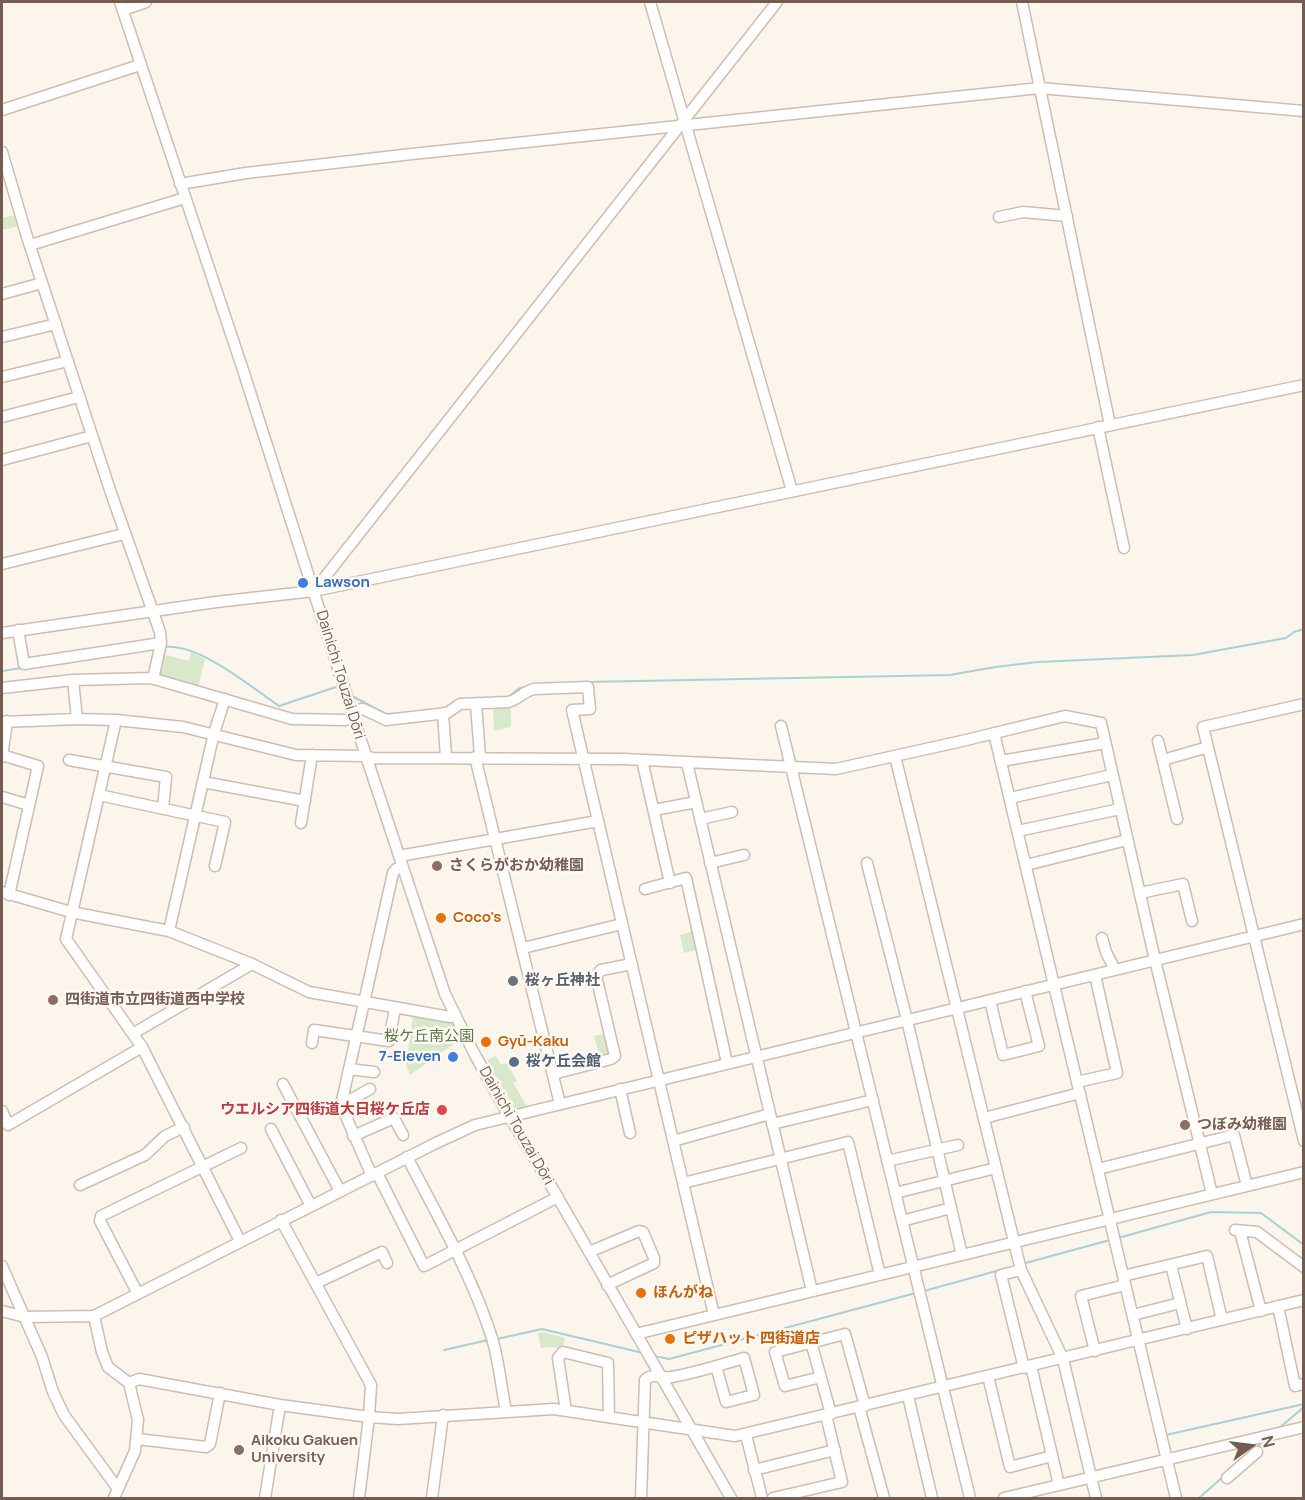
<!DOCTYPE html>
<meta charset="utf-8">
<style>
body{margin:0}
#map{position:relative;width:1305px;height:1500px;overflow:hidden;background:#fbf5ec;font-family:Manrope,sans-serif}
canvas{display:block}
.frame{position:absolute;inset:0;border:3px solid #755c50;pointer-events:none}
.north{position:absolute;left:1221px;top:1416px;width:60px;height:60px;-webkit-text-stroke:4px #fef9f3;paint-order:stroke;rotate:76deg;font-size:16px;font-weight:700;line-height:24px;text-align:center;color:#755c50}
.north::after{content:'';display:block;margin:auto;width:21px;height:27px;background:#755c50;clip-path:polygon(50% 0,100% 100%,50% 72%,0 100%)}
</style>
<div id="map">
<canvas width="1305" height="1500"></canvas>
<div class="frame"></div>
<div class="north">N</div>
</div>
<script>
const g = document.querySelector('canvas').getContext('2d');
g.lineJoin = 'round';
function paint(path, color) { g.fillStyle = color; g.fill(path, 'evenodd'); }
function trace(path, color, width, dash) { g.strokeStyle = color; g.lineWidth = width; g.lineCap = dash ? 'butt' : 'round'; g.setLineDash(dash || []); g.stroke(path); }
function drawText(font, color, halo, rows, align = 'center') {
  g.font = font + ' Manrope,"Noto Sans JP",sans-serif'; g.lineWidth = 5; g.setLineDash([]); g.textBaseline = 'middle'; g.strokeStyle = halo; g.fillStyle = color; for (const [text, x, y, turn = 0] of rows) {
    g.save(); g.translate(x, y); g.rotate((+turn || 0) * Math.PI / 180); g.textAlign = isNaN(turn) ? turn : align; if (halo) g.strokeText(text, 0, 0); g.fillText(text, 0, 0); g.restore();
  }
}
const green = new Path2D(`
 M 15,215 L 20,226 L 2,230 L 2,218 Z
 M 191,652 L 205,659 L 198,688 L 158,678 L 162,654 L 189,661 Z
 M 493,708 L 511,708 L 511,727 L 494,731 Z
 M 695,931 L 700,949 L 684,953 L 680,935 Z
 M 413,1016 L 453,1022 L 462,1038 L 410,1075 L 406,1065 Z
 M 607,1033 L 611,1047 L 609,1056 L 600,1058 L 594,1036 Z
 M 496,1056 L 501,1065 L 506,1063 L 517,1081 L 513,1083 L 527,1106 L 515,1109 L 487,1060 Z
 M 543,1332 L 565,1338 L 563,1349 L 553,1347 L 541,1348 L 538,1333 Z`);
const stream = new Path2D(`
 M 165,647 C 199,643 251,687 279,706 L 336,687 L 342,691
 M 2,671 L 22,668
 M 587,682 L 950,675 L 995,667 L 1038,662 L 1193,655 L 1286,638 L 1294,632 L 1304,629
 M 352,696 L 386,714 L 405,713
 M 509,697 L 518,689 L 524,687
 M 1118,1238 L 1211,1212 L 1261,1213 L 1304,1245
 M 1022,1264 L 1110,1240
 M 924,1291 L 1000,1270
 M 497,1339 L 542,1329 L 643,1353
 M 444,1350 L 488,1340
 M 654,1356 L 669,1359 L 916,1293
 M 1278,1429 L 1304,1407
 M 1166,1435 L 1304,1404
 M 1255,1449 L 1264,1441
 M 1199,1498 L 1224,1476`);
const minor = new Path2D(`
 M 120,2 L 243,370 L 366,756 L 445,994 L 474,1053 L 509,1116 L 550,1184 L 731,1498
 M 650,2 L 792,491
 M 1022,2 L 1110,425
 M 123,10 L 146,2
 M 2,110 L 140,65
 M 2,152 L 28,240 L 111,493 L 160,632 L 161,643 L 153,679
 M 180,184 L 246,173 L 412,154 L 1040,88 L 1304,111
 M 999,217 L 1023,212 L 1067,216
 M 30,245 L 185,198
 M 2,294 L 42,283
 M 2,337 L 56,324
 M 2,377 L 68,361
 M 2,417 L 79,397
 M 1098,427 L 1124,548
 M 2,460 L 92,436
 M 2,564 L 124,534
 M 314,591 L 777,2
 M 18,630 L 24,664 L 161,643
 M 2,633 L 216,602 L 314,591 L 1304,385
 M 73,680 L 77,719
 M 2,688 L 73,680 L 151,678 L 292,719 L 346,720 L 353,717
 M 476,704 L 480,757
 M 1304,704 L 1203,727 L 1304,1141
 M 352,711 L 363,709 L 386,720 L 447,713 L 460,704 L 508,702 C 518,700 524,691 534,689 L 588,687 L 590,709 L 572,710 L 714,1315
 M 443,713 L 446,757
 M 116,720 L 66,939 L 142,1047 L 240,1241
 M 2,722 L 77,719 L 116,720 L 183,727 L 296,755 L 366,756 L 372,758 L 623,759 L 836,769 L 962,741 L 1065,716 L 1101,723 L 1155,960 L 1212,1194
 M 781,726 L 970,1498
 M 994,733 L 1176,1498
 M 1158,741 L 1177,819
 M 2,755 L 38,766 L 9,895
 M 895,756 L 1021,1270 L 1063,1359 L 1096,1498
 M 2,757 L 7,721
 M 475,757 L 560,1104
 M 69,760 L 166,777 L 163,809
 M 642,760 L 670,883
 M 1163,760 L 1208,747
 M 1001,761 L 1105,743
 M 687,763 L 812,1291
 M 203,782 L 305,801
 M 99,795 L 225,822 L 215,866
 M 2,797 L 29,805
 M 1010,798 L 1112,775
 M 654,810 L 696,802
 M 700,819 L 732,812
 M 301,823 L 312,755
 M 1018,831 L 1120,809
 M 399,856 L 598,821
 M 710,863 L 744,855
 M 867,863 L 907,1020 L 962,1255
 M 1026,865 L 1127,840
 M 645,889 L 686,878 L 727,1063
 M 2,892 L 71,912 L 169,931 L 252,964 L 309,992 L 450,1017 L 454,1015
 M 1140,893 L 1183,884 L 1192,921
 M 169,931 L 214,733 L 225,699
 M 1102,938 L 1106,952 L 1115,970
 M 523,948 L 622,924
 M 990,1000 L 1003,1055 L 1039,1046 L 1025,991
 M 134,1033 L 252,964
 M 312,1043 L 314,1030 L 389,1041 L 395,1008
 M 349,1069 L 374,1072
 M 553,1074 L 611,1059 L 615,1056 L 596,976 L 601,970 L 632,964
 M 1077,1082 L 1117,1073 L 1095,975
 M 283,1084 L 340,1191
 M 620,1089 L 630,1133
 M 341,1105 L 370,1089
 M 2,1111 L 8,1125 L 142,1047
 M 984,1118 L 1080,1093
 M 772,1124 L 873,1100
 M 271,1129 L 311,1206
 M 353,1136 L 394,1118 L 403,1135
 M 673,1141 L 770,1114
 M 407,1157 C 437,1215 472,1275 492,1338 C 499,1361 501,1387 506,1411
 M 887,1161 L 958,1145
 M 1098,1169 L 1234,1135 L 1247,1186
 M 377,1173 L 424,1266 L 558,1197
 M 372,1176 L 341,1105 L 393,873 L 396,869 L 403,867
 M 683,1183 L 848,1142 L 880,1275
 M 80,1185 L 145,1155 L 165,1136 L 184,1127
 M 895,1193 L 996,1168
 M 281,1220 L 371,1385 L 369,1417 L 359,1498
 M 902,1221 L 951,1208
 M 1235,1230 L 1257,1232 L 1304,1267
 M 1240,1231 L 1261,1311
 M 589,1252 L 639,1231 L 643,1232 L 654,1258 L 654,1263 L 607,1285
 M 1171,1265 L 1187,1329
 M 2,1266 L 42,1357 L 53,1392 L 64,1415 L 118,1489
 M 1021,1270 L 1001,1275 L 1024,1368
 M 1123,1276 L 1207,1256 L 1222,1320
 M 316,1283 L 382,1252 L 387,1263
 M 138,1294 L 100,1221 L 101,1216 L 241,1148
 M 1278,1306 L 1295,1386 L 1304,1384
 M 2,1311 L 25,1317 L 94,1316 L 436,1143 L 475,1125 L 1304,924
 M 1133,1315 L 1180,1303
 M 94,1316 L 102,1352 L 108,1367 L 129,1383 L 138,1420 L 135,1451 L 114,1498
 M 636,1334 L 1304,1172
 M 811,1342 L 831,1414
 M 1095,1351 L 1081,1296 L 1125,1285
 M 1031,1366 L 1059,1485
 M 988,1376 L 1010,1467 L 1052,1456
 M 821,1377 L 785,1386 L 775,1352 L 845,1334 L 865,1406
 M 129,1383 L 139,1379 L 280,1405 L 369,1417 L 398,1419 L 554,1409 L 735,1436 L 1304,1300
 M 908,1396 L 932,1498
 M 859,1407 L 884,1498
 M 566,1411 L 558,1358 L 563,1352 L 608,1363 L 609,1417
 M 746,1435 L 762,1498
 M 137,1439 L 206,1447 L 210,1444 L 220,1393
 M 754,1470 L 835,1450
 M 1227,1478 L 1257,1452
 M 265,1498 L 280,1405
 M 432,1498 L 443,1415
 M 641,1498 L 645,1380 C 652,1372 662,1379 671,1377 C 696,1373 720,1365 744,1358 L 754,1395 L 726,1402 L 716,1366
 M 773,1498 L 842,1482 L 826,1415
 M 1004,1498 L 1304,1427`);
const markers = [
 [303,583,6,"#3f7fe0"],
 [437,866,6,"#8d6e63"],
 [441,918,6,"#e8710a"],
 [513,981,6,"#6b7280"],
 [53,1000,6,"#8d6e63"],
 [486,1042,6,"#e8710a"],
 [453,1057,6,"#3f7fe0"],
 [514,1062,6,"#5c6f8a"],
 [442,1110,6,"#e0444e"],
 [1185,1125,6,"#8d6e63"],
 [641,1293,6,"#e8710a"],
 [670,1339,6,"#e8710a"],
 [239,1450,6,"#8d6e63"]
];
const shopNames = [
 ["Lawson",315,583],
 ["7-Eleven",441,1057,"right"]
];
const streetNames = [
 ["Dainichi Touzai Dōri",340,675,73],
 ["Dainichi Touzai Dōri",516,1126,60]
];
const educationNames = [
 ["さくらがおか幼稚園",449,866],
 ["四街道市立四街道西中学校",65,1000],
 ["つぼみ幼稚園",1197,1125],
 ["Aikoku Gakuen",251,1441],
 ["University",251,1458]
];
const foodNames = [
 ["Coco's",453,918],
 ["Gyū-Kaku",498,1042],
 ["ほんがね",653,1293],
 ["ピザハット 四街道店",682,1339]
];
const worshipNames = [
 ["桜ヶ丘神社",525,981]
];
const parkNames = [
 ["桜ケ丘南公園",429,1037]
];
const serviceNames = [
 ["桜ケ丘会館",526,1062]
];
const healthNames = [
 ["ウエルシア四街道大日桜ケ丘店",430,1110]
];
paint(green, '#d8e8cb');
trace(stream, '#a9d0d5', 2);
trace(minor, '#cdbdb2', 13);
trace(minor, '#fff', 10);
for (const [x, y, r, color] of markers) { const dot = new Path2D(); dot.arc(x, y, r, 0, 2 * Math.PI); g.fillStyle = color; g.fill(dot); trace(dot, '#fef9f3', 2); }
drawText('bold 15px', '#366cbe', '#fef9f3', shopNames, 'left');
drawText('15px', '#755c50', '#fef9f3', streetNames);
drawText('bold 15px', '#785e54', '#fef9f3', educationNames, 'left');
drawText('bold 15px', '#c56008', '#fef9f3', foodNames, 'left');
drawText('bold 15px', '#5b616d', '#fef9f3', worshipNames, 'left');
drawText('15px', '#597949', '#fef9f3', parkNames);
drawText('bold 15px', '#4e5e75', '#fef9f3', serviceNames, 'left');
drawText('bold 15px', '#be3a42', '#fef9f3', healthNames, 'right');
</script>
